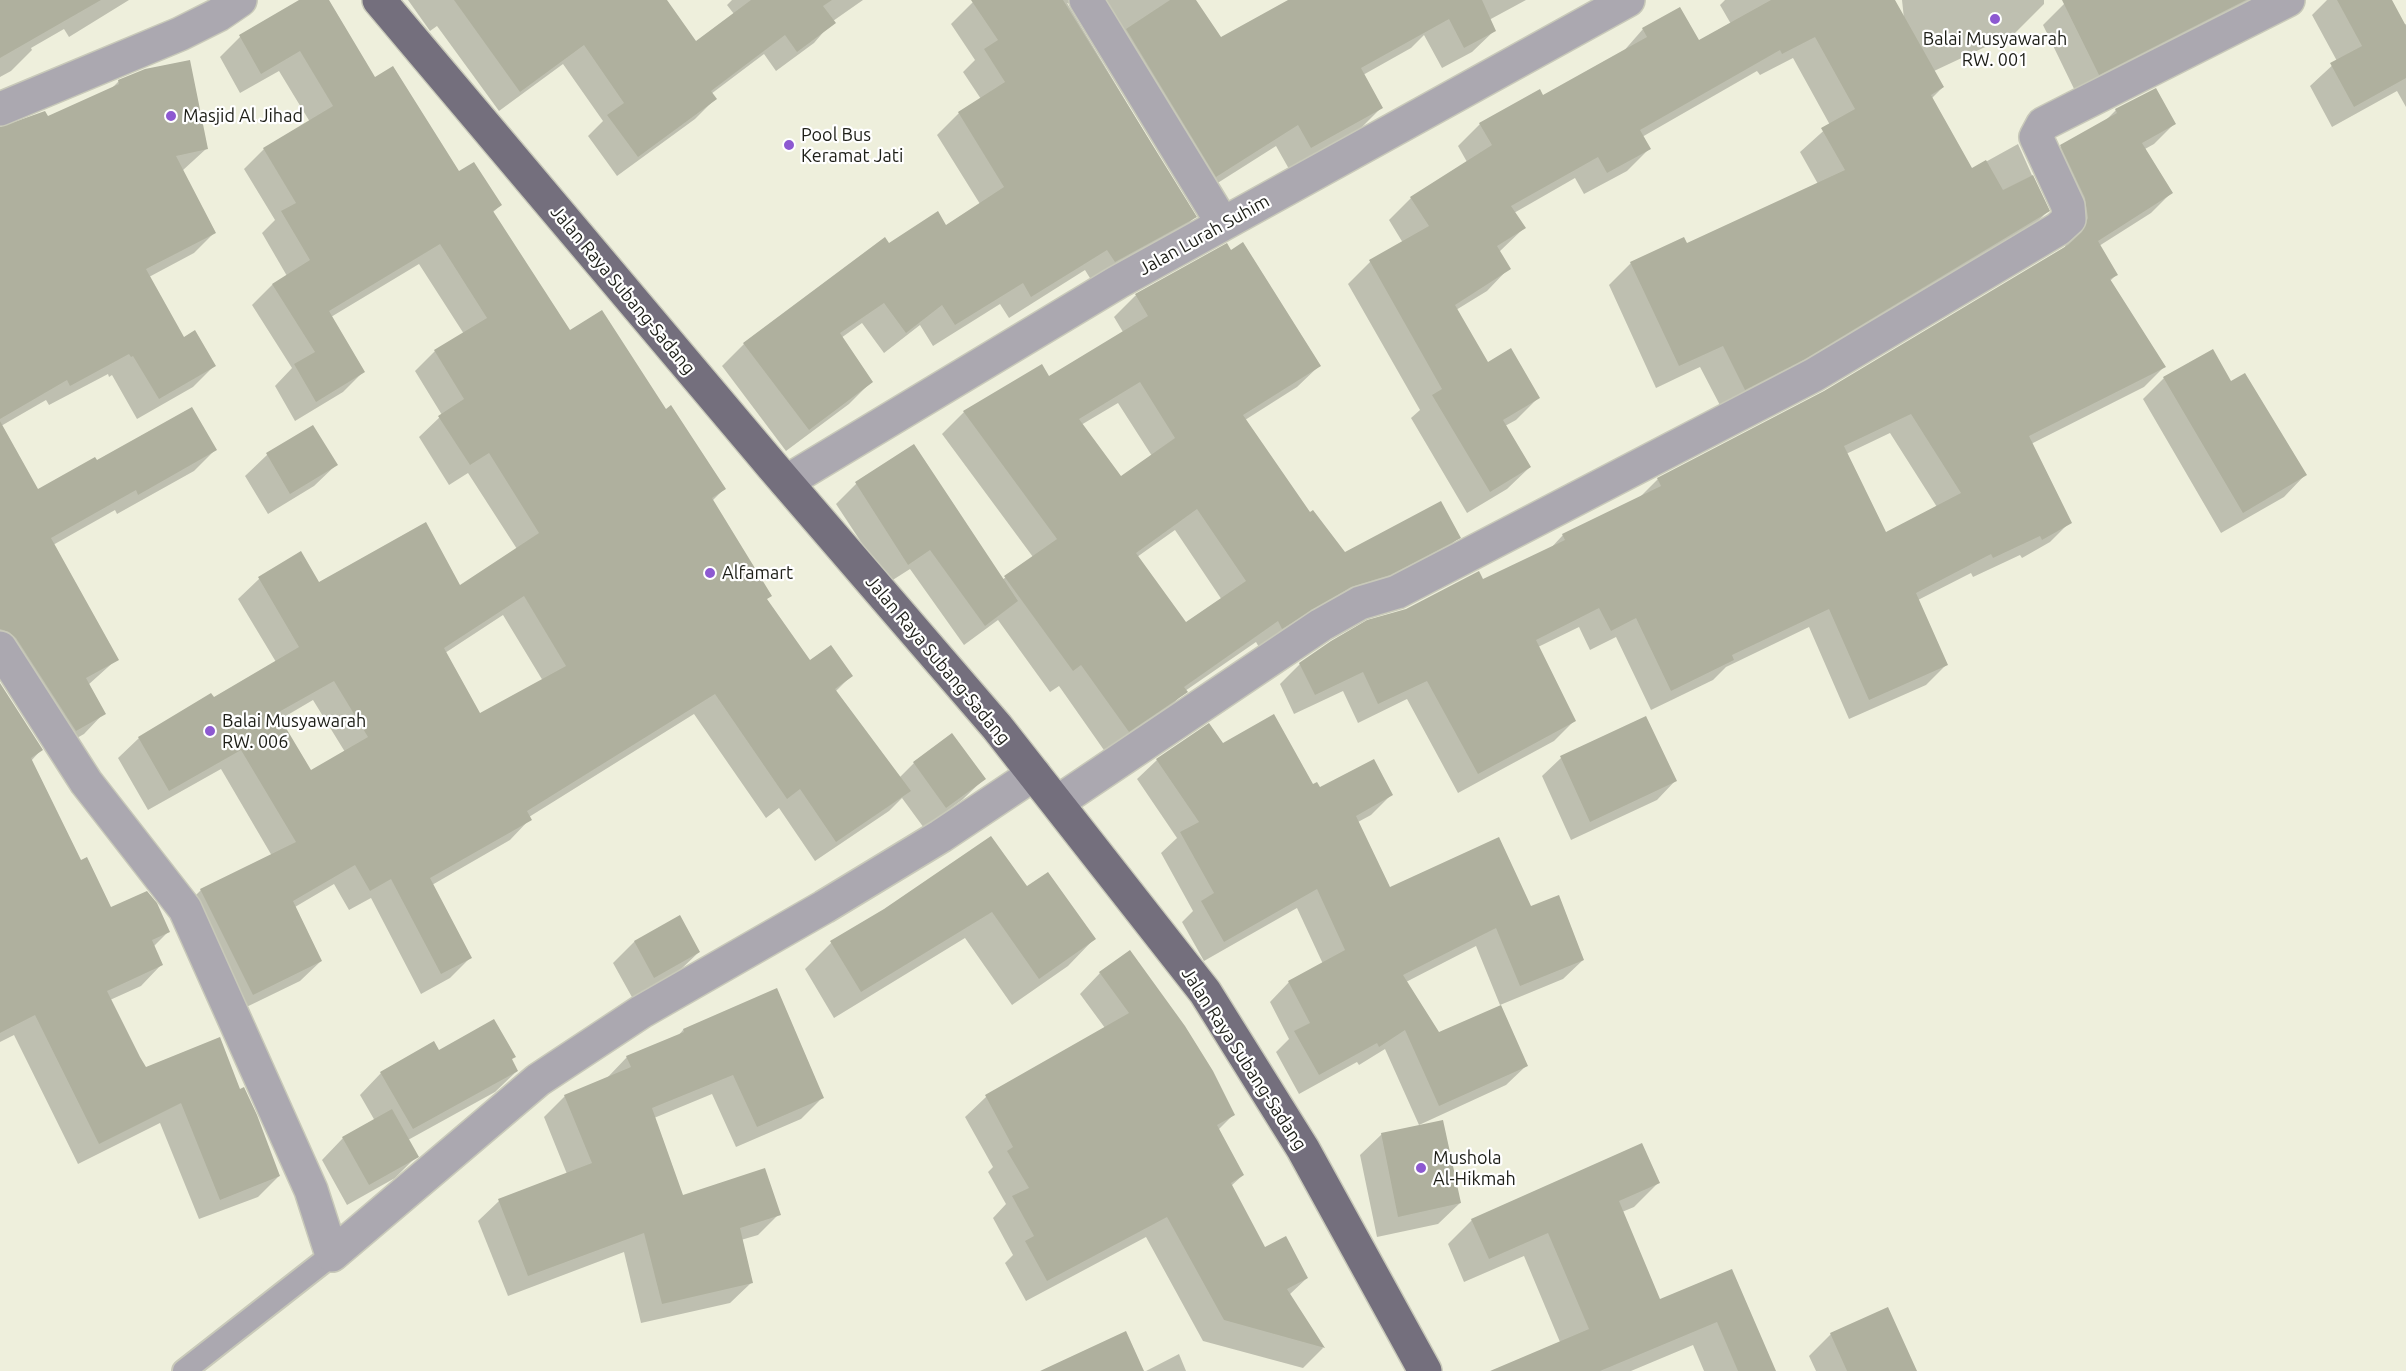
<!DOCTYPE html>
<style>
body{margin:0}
canvas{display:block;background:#eeefdc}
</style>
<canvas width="2406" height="1371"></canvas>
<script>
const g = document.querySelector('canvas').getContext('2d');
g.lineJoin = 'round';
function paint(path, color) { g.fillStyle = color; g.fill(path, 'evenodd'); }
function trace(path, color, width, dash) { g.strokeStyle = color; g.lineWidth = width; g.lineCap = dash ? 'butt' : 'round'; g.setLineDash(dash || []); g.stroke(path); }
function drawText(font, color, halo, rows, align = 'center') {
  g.font = font + ' Ubuntu,sans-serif'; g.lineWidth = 4.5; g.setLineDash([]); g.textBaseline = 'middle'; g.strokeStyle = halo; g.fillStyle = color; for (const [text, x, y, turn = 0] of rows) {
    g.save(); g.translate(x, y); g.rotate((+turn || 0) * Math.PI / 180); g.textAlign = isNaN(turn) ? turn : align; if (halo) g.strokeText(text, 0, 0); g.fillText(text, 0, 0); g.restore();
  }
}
const shadow = new Path2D(`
 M 0,0 L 129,0 L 69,37 L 64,29 L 31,48 L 32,50 L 11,71 L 0,77 Z
 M 301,0 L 327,0 L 374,79 L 458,173 L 501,205 L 492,213 L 569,332 L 666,411 L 724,489 L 712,501 L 766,600 L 810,662 L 851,676 L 835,692 L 899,778 L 914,763 L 952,735 L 984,779 L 962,800 L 924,828 L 902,798 L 889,811 L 815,861 L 779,808 L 766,818 L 694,714 L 529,817 L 530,819 L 510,840 L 432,885 L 470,958 L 450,978 L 421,994 L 371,898 L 349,910 L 334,884 L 295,907 L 321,961 L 300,981 L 232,1014 L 180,911 L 201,890 L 272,856 L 221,769 L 148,810 L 118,758 L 139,738 L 214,699 L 276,662 L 238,599 L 259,579 L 301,554 L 319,584 L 459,587 L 517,549 L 468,473 L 449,485 L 419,437 L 442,415 L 415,371 L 435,351 L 464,334 L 419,264 L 331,317 L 363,372 L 343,392 L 295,421 L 275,386 L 292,368 L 252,305 L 272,285 L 287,276 L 262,233 L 275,220 L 244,169 L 264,149 L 310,122 L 279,71 L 240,93 L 220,57 L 240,37 ZM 503,615 L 543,681 L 479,715 L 445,653 ZM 313,700 L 345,752 L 310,772 L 279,720 Z
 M 408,0 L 664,0 L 696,43 L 734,14 L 727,5 L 732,0 L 863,0 L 833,21 L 814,43 L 776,71 L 764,54 L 711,94 L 715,99 L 695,119 L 617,176 L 588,136 L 603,121 L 563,64 L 499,111 L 437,26 L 430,31 Z
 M 975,0 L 1195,0 L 1220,39 L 1292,0 L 1526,0 L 1489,20 L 1494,31 L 1472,52 L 1442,68 L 1424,35 L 1411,48 L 1363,75 L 1381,108 L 1359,130 L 1289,169 L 1276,146 L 1194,198 L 1073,5 L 1067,3 L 1195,217 L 1173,239 L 1093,283 L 1085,270 L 1009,318 L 1000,304 L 933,346 L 920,325 L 884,353 L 862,323 L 841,338 L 871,382 L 849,404 L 786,451 L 722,366 L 744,344 L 889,245 L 946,227 L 980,204 L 937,135 L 959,113 L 981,99 L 963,72 L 975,60 L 951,24 Z
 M 1725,0 L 1894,0 L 1904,19 L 1902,0 L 2044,0 L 2044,4 L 2015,33 L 1934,71 L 1943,87 L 1931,99 L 1971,170 L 2018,144 L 2048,211 L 2026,233 L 1723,411 L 1700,367 L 1656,388 L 1609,285 L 1631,263 L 1686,245 L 1818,184 L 1800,152 L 1830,125 L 1793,58 L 1760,75 L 1757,71 L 1642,137 L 1649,149 L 1627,171 L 1584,194 L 1575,178 L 1514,213 L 1524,228 L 1499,252 L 1509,268 L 1487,291 L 1456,310 L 1487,364 L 1538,398 L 1516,420 L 1505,426 L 1530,467 L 1507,489 L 1467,513 L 1411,418 L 1420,410 L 1348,284 L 1370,262 L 1403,243 L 1389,220 L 1411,198 L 1467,162 L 1458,146 L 1480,124 L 1543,97 L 1622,53 L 1643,29 L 1698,42 L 1731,24 L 1720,5 Z
 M 2072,0 L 2250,0 L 2234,15 L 2077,95 L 2043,25 L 2064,4 Z
 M 2327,0 L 2390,0 L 2404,25 L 2406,24 L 2406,107 L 2397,91 L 2332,127 L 2310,86 L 2337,61 L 2312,15 Z
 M 119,81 L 206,149 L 182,171 L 215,232 L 194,253 L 149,277 L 183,339 L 214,366 L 193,387 L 137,419 L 112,375 L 109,377 L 108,374 L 49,405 L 46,400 L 1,426 L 37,491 L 97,462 L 215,450 L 194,471 L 117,514 L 115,510 L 53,545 L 117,659 L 88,685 L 104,713 L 84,734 L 54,751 L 0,666 L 0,129 L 47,117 L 111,89 Z
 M 2116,110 L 2174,124 L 2154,144 L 2145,149 L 2171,193 L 2151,213 L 2099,246 L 2116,275 L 2110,281 L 2164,367 L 2144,387 L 2031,444 L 2070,522 L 2050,542 L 2022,558 L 2020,555 L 1973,577 L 1971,573 L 1918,600 L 1946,665 L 1926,685 L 1849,719 L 1809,627 L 1726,667 L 1713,680 L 1651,710 L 1616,637 L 1590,650 L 1579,627 L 1538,647 L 1574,721 L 1554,741 L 1458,793 L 1407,699 L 1358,723 L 1343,691 L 1294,714 L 1280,684 L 1300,664 L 1406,610 L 1483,581 L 1549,550 L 1563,535 L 1639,498 L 1658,479 L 1824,392 L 2064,249 L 2068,239 L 2041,166 L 2061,146 L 2102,124 ZM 1890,433 L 1937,507 L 1886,534 L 1846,454 Z
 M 1226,245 L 1319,366 L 1297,387 L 1245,420 L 1310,514 L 1344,554 L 1459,537 L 1437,559 L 1260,649 L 1256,642 L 1185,691 L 1164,714 L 1106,753 L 1059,686 L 1050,692 L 998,620 L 964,645 L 910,569 L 888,583 L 836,504 L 856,484 L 913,446 L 1002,580 L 1033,557 L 942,434 L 964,412 L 1049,378 L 1123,332 L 1114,317 L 1135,296 ZM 1118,403 L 1152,456 L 1120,478 L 1081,425 ZM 1175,530 L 1222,600 L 1186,624 L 1137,557 Z
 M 2164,378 L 2230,383 L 2305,475 L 2284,497 L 2221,533 L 2143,399 Z
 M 312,427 L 336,465 L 314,486 L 268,514 L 245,476 L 267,455 Z
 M 0,685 L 41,750 L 31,761 L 80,862 L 111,909 L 168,932 L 153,947 L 161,965 L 141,986 L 110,1000 L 145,1069 L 240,1091 L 279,1176 L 258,1197 L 199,1219 L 160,1123 L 78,1164 L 14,1035 L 0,1042 Z
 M 1645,718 L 1675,781 L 1657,800 L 1571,840 L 1542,776 L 1561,758 Z
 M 1222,745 L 1319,789 L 1391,795 L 1371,815 L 1358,822 L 1390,889 L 1530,908 L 1583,960 L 1563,979 L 1500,1005 L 1476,946 L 1406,982 L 1438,1034 L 1526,1066 L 1506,1085 L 1419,1125 L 1385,1049 L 1359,1065 L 1357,1062 L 1299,1094 L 1276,1052 L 1289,1039 L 1270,1002 L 1289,982 L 1323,964 L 1297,908 L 1204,961 L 1182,922 L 1193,911 L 1161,853 L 1177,838 L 1137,779 L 1157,760 Z
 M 1026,888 L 1094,939 L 1068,966 L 1012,1005 L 965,938 L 834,1018 L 805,969 L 831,943 Z
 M 679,917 L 699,952 L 677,973 L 633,999 L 613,963 L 634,942 Z
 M 1100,973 L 1233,1115 L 1218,1130 L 1243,1175 L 1231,1186 L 1264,1249 L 1307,1278 L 1289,1295 L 1323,1348 L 1303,1368 L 1203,1341 L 1146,1237 L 1026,1301 L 1005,1263 L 1013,1255 L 993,1218 L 1006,1204 L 988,1172 L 993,1167 L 965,1117 L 986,1097 L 1105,1028 L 1080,994 Z
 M 683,1030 L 822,1098 L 801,1119 L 736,1147 L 712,1094 L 654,1118 L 683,1197 L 779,1214 L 758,1235 L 741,1240 L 751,1283 L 730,1303 L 641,1323 L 624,1252 L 508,1296 L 478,1221 L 499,1201 L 567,1174 L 544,1117 L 565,1096 L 607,1078 L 627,1057 L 677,1037 Z
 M 438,1052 L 511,1060 L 517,1071 L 495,1092 L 408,1140 L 417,1156 L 395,1178 L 347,1205 L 322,1160 L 343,1138 L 375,1121 L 360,1095 L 381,1073 Z
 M 1382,1134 L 1460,1203 L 1438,1224 L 1377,1237 L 1360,1155 Z
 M 1658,1183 L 1634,1207 L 1622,1212 L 1659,1301 L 1732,1271 L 1774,1371 L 1704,1371 L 1693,1345 L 1631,1371 L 1492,1371 L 1560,1342 L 1524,1256 L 1464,1282 L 1448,1244 L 1472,1220 Z
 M 1831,1334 L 1916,1371 L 1816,1371 L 1809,1356 Z
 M 1179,1354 L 1186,1371 L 1146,1371 Z`);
const building = new Path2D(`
 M 0,0 L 101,0 L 0,58 Z
 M 299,0 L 329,0 L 375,77 L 393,66 L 459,171 L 474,162 L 502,205 L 493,211 L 570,330 L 602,310 L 666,409 L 671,405 L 726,489 L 712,498 L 772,596 L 767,599 L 810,660 L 831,645 L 853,676 L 835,689 L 911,791 L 836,842 L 800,789 L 787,799 L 715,694 L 527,811 L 532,820 L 430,878 L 472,958 L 441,974 L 391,879 L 370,891 L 355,865 L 293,901 L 322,961 L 253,995 L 200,889 L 296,842 L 241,750 L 169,791 L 138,737 L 211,693 L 214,697 L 299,647 L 258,577 L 301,551 L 319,582 L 426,522 L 460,585 L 539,533 L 489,453 L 470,465 L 438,416 L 464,399 L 434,350 L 487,318 L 440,244 L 329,311 L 365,372 L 316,402 L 294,364 L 315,352 L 272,284 L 310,260 L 281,211 L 296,203 L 263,148 L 333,106 L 300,51 L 261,74 L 239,35 ZM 524,596 L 566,666 L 480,713 L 444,648 ZM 334,681 L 368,737 L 311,770 L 277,713 Z
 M 454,0 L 667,0 L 696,41 L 751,0 L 832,0 L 823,6 L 836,23 L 797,52 L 785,35 L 711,91 L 717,99 L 638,157 L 607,115 L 624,103 L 584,45 L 520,92 Z
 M 971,0 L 1063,0 L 1197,217 L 1115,262 L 1107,250 L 1031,297 L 1023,283 L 955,325 L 942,305 L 906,333 L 884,303 L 840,333 L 873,382 L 809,430 L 743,343 L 885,237 L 889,243 L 938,211 L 946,225 L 1004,187 L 958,112 L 1005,82 L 984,49 L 998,40 Z
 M 1170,0 L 1196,0 L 1221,37 L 1288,0 L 1482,0 L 1496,31 L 1464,48 L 1449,19 L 1361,68 L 1383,108 L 1311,148 L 1298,125 L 1216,177 L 1126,29 Z
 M 1771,0 L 1895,0 L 1944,87 L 1931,95 L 1972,168 L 1986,160 L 2003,190 L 2033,175 L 2050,211 L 1805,359 L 1745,390 L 1723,346 L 1679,366 L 1630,262 L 1684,237 L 1687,243 L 1845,170 L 1821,128 L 1855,109 L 1815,37 L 1782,54 L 1780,50 L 1640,130 L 1651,149 L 1607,173 L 1598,157 L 1511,206 L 1526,228 L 1497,246 L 1511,269 L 1455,305 L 1488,362 L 1511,348 L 1540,398 L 1503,420 L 1531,467 L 1490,492 L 1432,395 L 1442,389 L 1369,260 L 1429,226 L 1410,197 L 1492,145 L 1479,123 L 1540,89 L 1543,95 L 1647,37 L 1642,28 L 1680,7 L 1699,40 Z
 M 2062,0 L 2246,0 L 2099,75 Z
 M 2337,0 L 2392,0 L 2406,26 L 2406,78 L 2354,107 L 2330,63 L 2362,46 Z
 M 190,60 L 208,149 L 176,156 L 216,233 L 146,269 L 184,337 L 195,330 L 216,366 L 159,399 L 133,356 L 131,357 L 129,354 L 70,386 L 67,380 L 0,419 L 0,127 L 45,111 L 48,116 L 119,84 L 118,80 L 145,69 Z
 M 2156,88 L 2176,124 L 2142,143 L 2173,193 L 2098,241 L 2118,275 L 2110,279 L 2166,367 L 2029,436 L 2072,523 L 2042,540 L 2040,536 L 1993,558 L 1991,554 L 1916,593 L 1948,665 L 1869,700 L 1829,609 L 1732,655 L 1734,660 L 1671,691 L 1636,618 L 1611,631 L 1599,608 L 1536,640 L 1576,721 L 1478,774 L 1427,681 L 1378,704 L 1363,672 L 1315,695 L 1299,663 L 1331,641 L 1367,620 L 1406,609 L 1479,571 L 1483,579 L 1565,540 L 1562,534 L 1661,486 L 1657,478 L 1824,391 L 2068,245 L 2082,232 L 2088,218 L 2085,198 L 2060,145 L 2117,113 L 2115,109 ZM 1911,414 L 1961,493 L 1886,532 L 1844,446 Z
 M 1243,242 L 1321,366 L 1243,415 L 1310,512 L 1313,510 L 1345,552 L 1441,501 L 1461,538 L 1390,575 L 1351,587 L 1282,629 L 1278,621 L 1184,687 L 1188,692 L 1129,732 L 1081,665 L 1073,671 L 1004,576 L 1057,539 L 963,411 L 1042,364 L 1049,376 L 1148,316 L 1135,294 L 1227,243 L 1231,250 ZM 1140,382 L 1175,438 L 1121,476 L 1079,419 ZM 1197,509 L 1246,581 L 1186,622 L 1136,553 Z
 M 2213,349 L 2231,381 L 2245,373 L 2307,475 L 2243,513 L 2163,377 Z
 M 192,407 L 217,450 L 138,495 L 136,490 L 51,538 L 119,660 L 86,678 L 106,714 L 76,731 L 16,638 L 9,632 L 0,629 L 0,421 L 38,489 L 95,457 L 97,460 Z
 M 313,425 L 338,465 L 290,494 L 266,453 Z
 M 914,444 L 1018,601 L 985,626 L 930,550 L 908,565 L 855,482 Z
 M 0,683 L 43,750 L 31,758 L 81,860 L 87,857 L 111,907 L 147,891 L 157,903 L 170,932 L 152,940 L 163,965 L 107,991 L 140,1057 L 146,1067 L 220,1037 L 240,1089 L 244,1087 L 257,1115 L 280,1176 L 220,1200 L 181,1103 L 99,1144 L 35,1015 L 0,1033 Z
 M 1274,714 L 1313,784 L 1317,782 L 1320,787 L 1374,759 L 1393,795 L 1356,816 L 1390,887 L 1499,837 L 1531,906 L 1559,895 L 1584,960 L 1520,986 L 1496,928 L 1403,975 L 1439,1032 L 1501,1005 L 1528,1066 L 1439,1106 L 1405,1030 L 1379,1047 L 1377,1043 L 1319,1075 L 1294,1031 L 1310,1023 L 1288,981 L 1345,950 L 1317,889 L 1224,942 L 1201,901 L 1214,893 L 1180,832 L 1199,822 L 1156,759 L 1209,723 L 1223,743 Z
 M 1646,716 L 1677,781 L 1590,822 L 1560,756 Z
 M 952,733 L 986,779 L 946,808 L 913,762 Z
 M 991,836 L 1027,886 L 1048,872 L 1096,939 L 1039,979 L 992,912 L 861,992 L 830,941 L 884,909 Z
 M 680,915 L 700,952 L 654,978 L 634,941 Z
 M 1130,950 L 1185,1026 L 1213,1071 L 1235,1115 L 1217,1125 L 1244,1175 L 1231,1183 L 1265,1247 L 1286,1236 L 1308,1278 L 1287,1289 L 1325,1348 L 1224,1320 L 1167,1217 L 1047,1281 L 1025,1241 L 1034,1236 L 1012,1196 L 1029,1188 L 1007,1151 L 1013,1147 L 985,1095 L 1129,1013 L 1099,972 Z
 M 777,988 L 824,1098 L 757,1127 L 733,1075 L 652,1108 L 683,1195 L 765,1168 L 781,1215 L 740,1228 L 753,1283 L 662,1304 L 644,1233 L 528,1276 L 498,1199 L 592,1163 L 564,1095 L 631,1067 L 626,1056 L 684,1032 L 683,1029 Z
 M 494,1019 L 516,1057 L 512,1059 L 518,1071 L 413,1129 L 380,1072 L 434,1041 L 439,1050 Z
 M 392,1109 L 419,1157 L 369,1185 L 342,1137 Z
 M 1443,1120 L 1461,1203 L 1398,1217 L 1381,1133 Z
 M 1642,1143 L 1660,1183 L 1619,1201 L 1660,1299 L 1732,1269 L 1776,1371 L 1738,1371 L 1717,1322 L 1600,1371 L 1490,1371 L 1589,1329 L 1548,1233 L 1489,1259 L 1471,1219 Z
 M 1888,1307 L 1917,1371 L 1847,1371 L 1830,1333 Z
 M 1126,1331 L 1144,1371 L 1040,1371 Z`);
const service = new Path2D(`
 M 184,1371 L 332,1255`);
const minor = new Path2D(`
 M 1086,0 L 1223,224
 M 0,109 L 180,34 L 218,15 L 240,0
 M 786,482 L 1118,282 L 1628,0
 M 0,648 L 86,782 L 185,909 L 311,1190 L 332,1255 L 538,1080 L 641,1012 L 824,907 L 941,836 L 1034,774
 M 1058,802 L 1321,625 L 1360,603 L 1397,592 L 1814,375 L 2058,229 L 2069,219 L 2068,206 L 2036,137 L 2043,124 L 2288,0`);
const primary = new Path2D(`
 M 379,0 L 773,467 L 997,727 L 1205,992 L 1303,1149 L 1425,1371`);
const markers = [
 [1995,19,6,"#8d59d1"],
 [171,116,6,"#8d59d1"],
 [789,145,6,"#8d59d1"],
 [710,573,6,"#8d59d1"],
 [210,731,6,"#8d59d1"],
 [1421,1168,6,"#8d59d1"]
];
const poiNames = [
 ["Balai Musyawarah",1995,39,"center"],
 ["RW. 001",1995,60,"center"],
 ["Masjid Al Jihad",183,116],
 ["Pool Bus",801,135],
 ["Keramat Jati",801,156],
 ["Alfamart",722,573],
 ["Balai Musyawarah",222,721],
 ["RW. 006",222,742],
 ["Mushola",1433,1158],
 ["Al-Hikmah",1433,1179]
];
const streetNames = [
 ["Jalan Lurah Suhim",1204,235,-29],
 ["Jalan Raya Subang-Sadang",623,290,50],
 ["Jalan Raya Subang-Sadang",938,660,50],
 ["Jalan Raya Subang-Sadang",1244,1059,57]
];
paint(shadow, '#0003');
paint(building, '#afb09e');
trace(service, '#c8c9b9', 26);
trace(minor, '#c8c9b9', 36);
trace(primary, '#c8c9b9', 36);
trace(service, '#aba8b0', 22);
trace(minor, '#aba8b0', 33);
trace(primary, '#746f7d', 33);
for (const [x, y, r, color] of markers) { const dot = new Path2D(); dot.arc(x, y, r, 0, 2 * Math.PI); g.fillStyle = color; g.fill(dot); trace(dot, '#fff', 2); }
drawText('18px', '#1d1e17', '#fff', poiNames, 'left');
drawText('18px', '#1d1e17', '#fff', streetNames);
</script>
